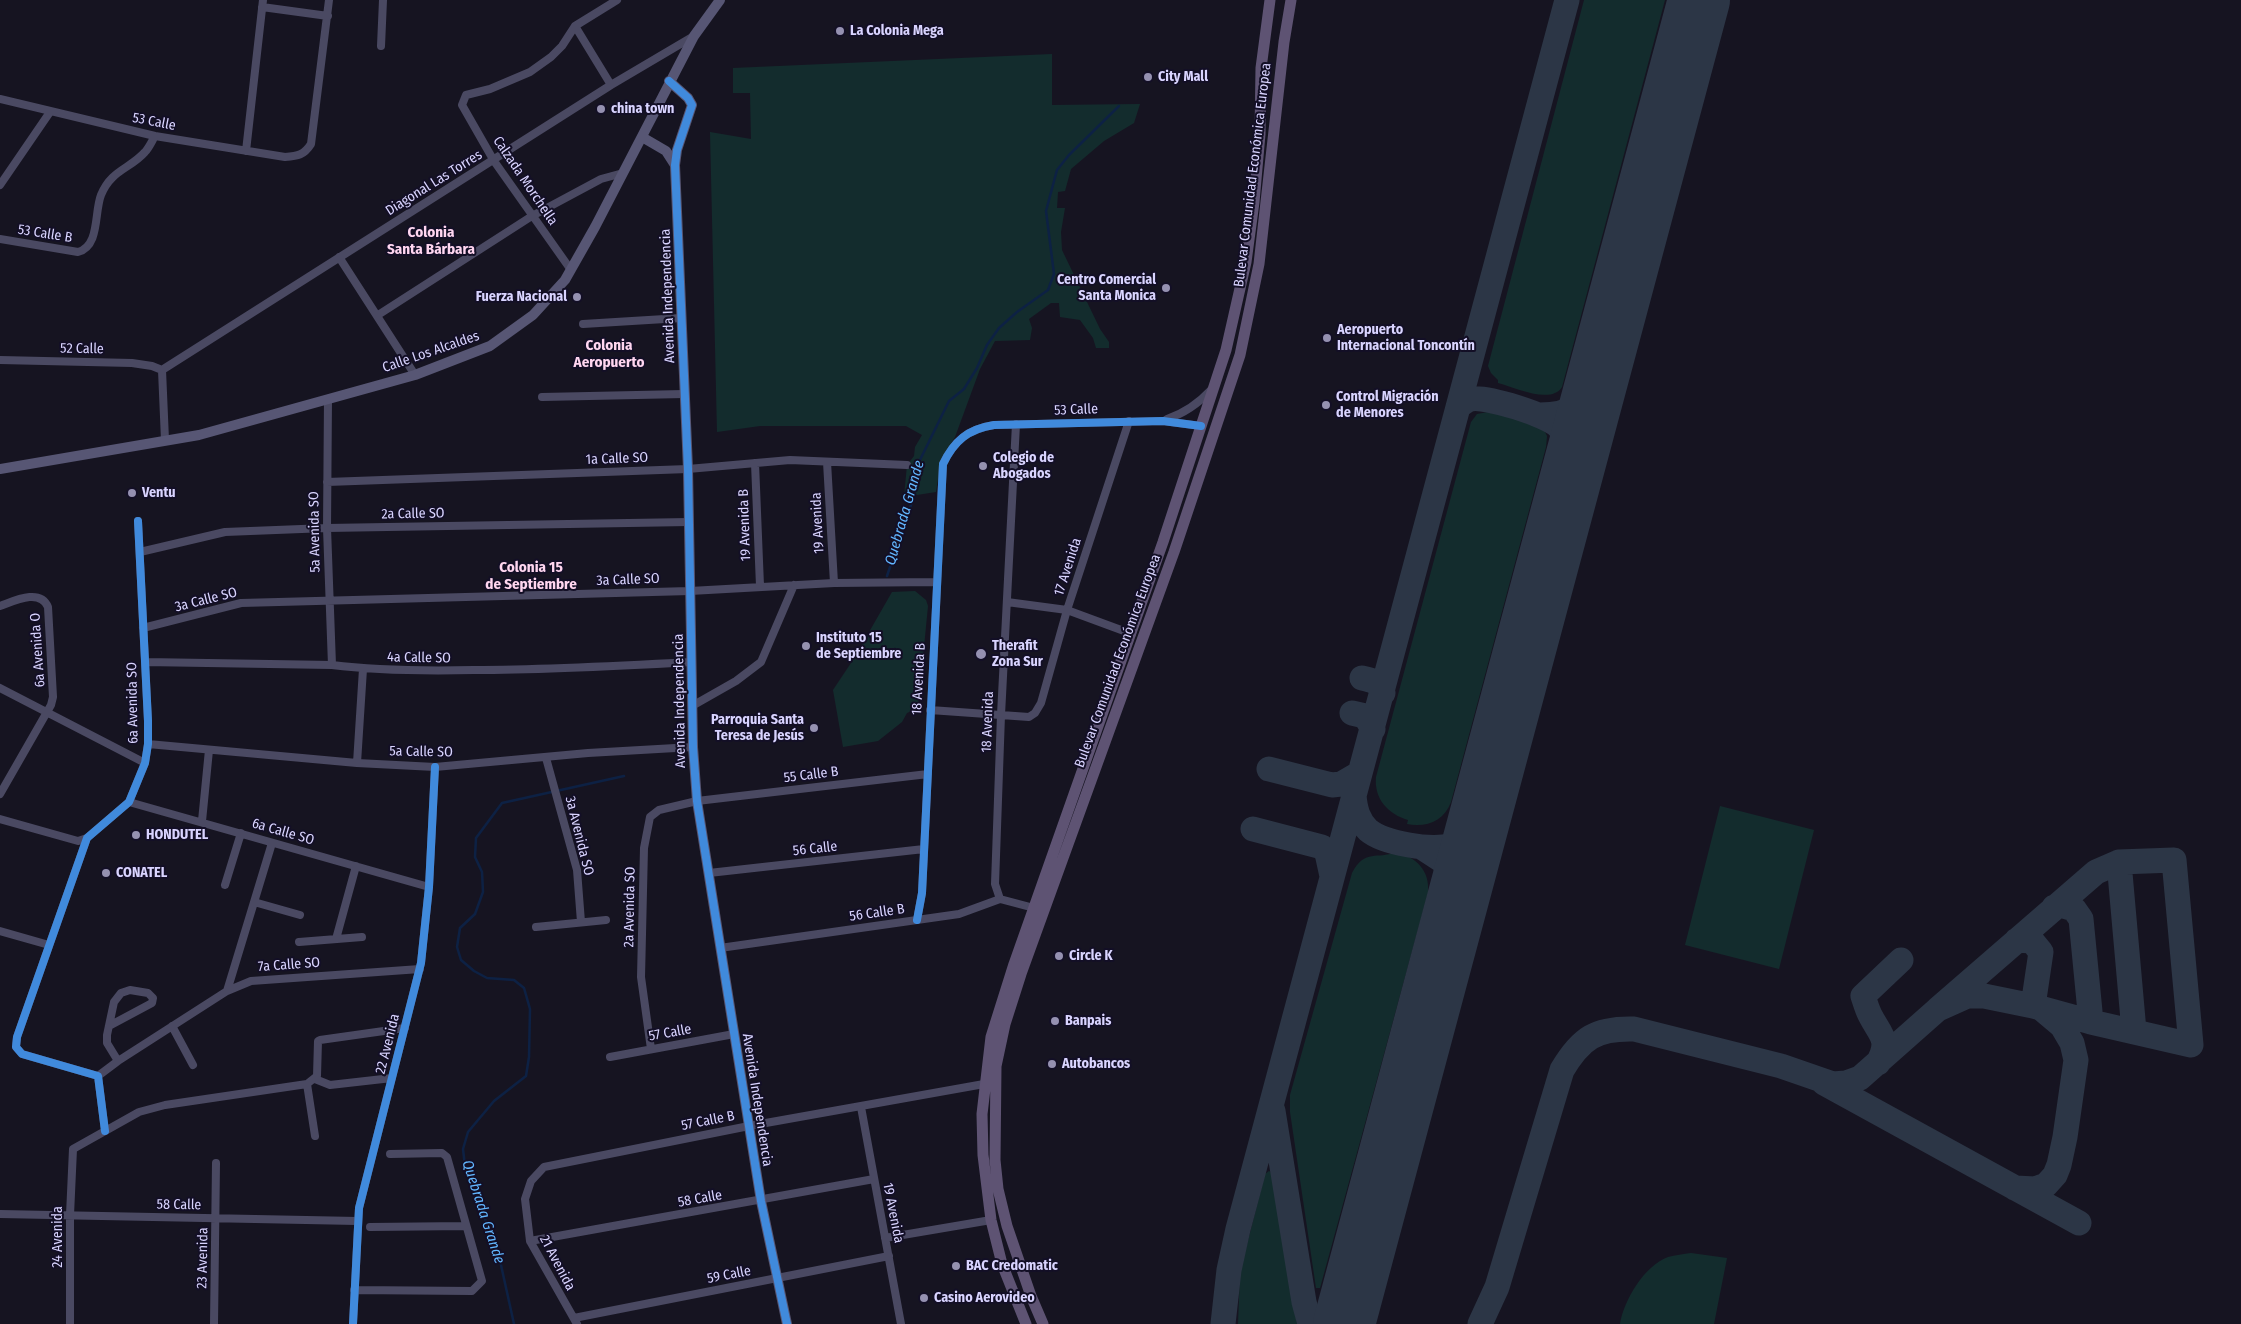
<!DOCTYPE html>
<meta charset="utf-8">
<style>
body{margin:0}
canvas{display:block;background:#161421}
</style>
<canvas width="2241" height="1324"></canvas>
<script>
const g = document.querySelector('canvas').getContext('2d');
g.lineJoin = 'round';
function paint(path, color) { g.fillStyle = color; g.fill(path, 'evenodd'); }
function trace(path, color, width, dash) { g.strokeStyle = color; g.lineWidth = width; g.lineCap = dash ? 'butt' : 'round'; g.setLineDash(dash || []); g.stroke(path); }
function drawText(font, color, halo, rows, align = 'center') {
  g.font = font + ' "Fira Sans Condensed",sans-serif'; g.lineWidth = 4; g.setLineDash([]); g.textBaseline = 'middle'; g.strokeStyle = halo; g.fillStyle = color; for (const [text, x, y, turn = 0] of rows) {
    g.save(); g.translate(x, y); g.rotate((+turn || 0) * Math.PI / 180); g.textAlign = isNaN(turn) ? turn : align; if (halo) g.strokeText(text, 0, 0); g.fillText(text, 0, 0); g.restore();
  }
}
const green = new Path2D(`
 M 1584,0 L 1665,0 L 1562,387 C 1551,405 1514,387 1498,383 L 1498,380 L 1491,373 L 1488,366 Z
 M 1052,54 L 1052,105 L 1140,104 L 1134,123 L 1104,141 L 1071,169 L 1065,191 L 1058,192 L 1057,208 L 1065,208 L 1061,232 L 1062,250 L 1100,329 L 1109,342 L 1109,348 L 1096,348 L 1093,338 L 1080,320 L 1060,317 L 1059,303 L 1051,303 L 1029,319 L 1032,328 L 1030,340 L 995,341 L 980,369 L 955,437 L 941,460 L 936,492 L 904,497 L 907,465 L 914,456 L 915,447 L 922,435 L 906,426 L 760,426 L 717,432 L 710,132 L 751,139 L 750,93 L 733,93 L 733,68 Z
 M 1498,410 L 1541,424 L 1547,436 L 1546,447 L 1451,802 C 1444,821 1426,828 1407,824 L 1408,820 C 1388,814 1374,799 1376,777 L 1471,422 L 1477,414 L 1488,412 L 1497,413 Z
 M 915,591 L 926,600 L 928,606 L 918,708 L 907,713 L 902,722 L 878,741 L 843,747 L 833,690 L 853,660 L 892,592 Z
 M 1720,806 L 1814,830 L 1779,969 L 1685,945 Z
 M 1395,852 C 1416,857 1430,870 1428,893 L 1320,1288 L 1316,1288 L 1290,1112 L 1290,1095 L 1352,873 C 1365,848 1378,860 1395,852 Z
 M 1269,1171 L 1274,1174 L 1297,1324 L 1238,1324 L 1240,1272 L 1265,1174 Z
 M 1691,1253 L 1727,1258 L 1714,1324 L 1620,1324 C 1624,1300 1644,1266 1668,1257 C 1675,1255 1684,1254 1691,1253 Z`);
const stream = new Path2D(`
 M 887,576 L 914,496 L 917,466 L 949,401 L 964,389 L 977,368 L 987,345 L 999,328 L 1017,312 L 1048,290 L 1054,274 L 1046,211 L 1057,170 L 1069,155 L 1119,106
 M 514,1324 L 499,1256 L 465,1166 L 463,1149 L 468,1132 L 494,1101 L 526,1076 L 529,1057 L 530,1009 L 524,988 L 514,980 L 487,978 L 474,971 L 461,960 L 457,947 L 460,928 L 475,914 L 483,892 L 482,872 L 475,857 L 476,838 L 502,803 L 624,776`);
const taxiway = new Path2D(`
 M 1698,0 L 1698,2
 M 1458,407 C 1462,404 1466,400 1471,399 C 1487,396 1548,415 1559,427 C 1570,440 1571,456 1573,471
 M 1540,415 C 1576,415 1585,401 1600,371
 M 1362,678 C 1372,680 1380,682 1383,693
 M 1352,713 L 1365,716 L 1373,729
 M 1269,769 L 1332,785 L 1341,784 L 1360,773
 M 1354,795 C 1355,809 1358,820 1368,830 C 1383,843 1434,852 1452,845 C 1464,840 1472,829 1480,819
 M 1253,829 L 1322,847 L 1327,853 L 1332,876
 M 1423,848 L 1443,861 L 1460,894
 M 2119,862 L 2134,1031
 M 2054,907 L 2060,905 L 2074,909 L 2081,919 L 2091,1022
 M 2017,940 L 2032,941 L 2041,952 L 2033,1006
 M 1878,1063 C 1891,1039 1880,1035 1870,1015 C 1867,1009 1865,1002 1863,996 L 1901,960
 M 1824,1083 L 2079,1223
 M 1273,1111 L 1304,1302 L 1310,1324
 M 2015,1188 L 2035,1189 L 2046,1185 L 2055,1175 L 2059,1165 L 2065,1137 L 2076,1060 L 2072,1043 L 2062,1026 L 2043,1010
 M 1223,1324 L 1229,1270 L 1238,1229 L 1567,0
 M 1480,1324 L 1497,1287 L 1562,1070 C 1581,1038 1596,1028 1634,1029 L 1781,1066 L 1833,1084 L 1846,1083 L 1860,1078 L 1938,1009 L 1967,996 L 1984,996 L 2033,1006 L 2091,1022 L 2191,1045 L 2174,860 L 2119,862 L 2096,872 L 1938,1009`);
const runway = new Path2D(`
 M 1344,1324 L 1699,0`);
const street = new Path2D(`
 M 262,7 L 328,16
 M 575,26 L 611,85
 M 381,46 L 383,0
 M 0,99 L 155,136 L 285,157 C 298,156 304,155 311,144 L 329,0
 M 246,151 L 263,0
 M 0,185 L 50,112
 M 0,239 L 78,252 C 100,246 94,213 101,195 C 111,170 130,169 145,152 C 149,148 152,141 155,136
 M 339,257 L 415,375
 M 571,270 L 494,161 L 462,105 L 466,95 L 490,89 L 530,72 L 551,57 L 562,46 L 575,26 L 617,0
 M 378,315 L 532,216 L 601,179 L 623,173
 M 583,324 L 681,318
 M 0,360 L 132,363 L 152,366 L 162,370
 M 162,370 L 611,85 L 694,36
 M 162,370 L 165,440
 M 542,397 L 684,394
 M 328,399 L 327,528 L 332,665
 M 1167,419 C 1185,413 1198,404 1211,390
 M 827,462 L 834,583
 M 755,463 L 760,586
 M 327,482 L 688,469 L 790,460 L 907,465
 M 140,552 L 225,532 L 327,528 L 689,522
 M 1007,602 L 1067,610 L 1132,634
 M 0,606 C 14,601 40,588 48,607 L 53,697 L 51,705 L 0,794
 M 143,628 L 241,603 L 690,591 L 834,583 L 936,582
 M 145,662 L 332,665 C 379,671 426,671 474,670 C 546,670 619,666 692,662
 M 0,688 L 145,763
 M 692,706 L 736,681 L 761,662 L 794,585
 M 930,710 L 1029,717 L 1035,713 L 1041,703 L 1067,610 L 1129,421
 M 148,744 L 357,763 L 435,767 L 588,753 L 693,747
 M 546,758 L 577,870 L 581,922
 M 357,763 L 363,669
 M 129,802 L 429,887
 M 0,819 L 78,841 L 87,838
 M 202,821 L 209,750
 M 709,873 L 924,849
 M 225,885 L 241,833
 M 1000,899 L 995,884 L 1001,715 L 1016,424
 M 254,902 L 300,915
 M 917,920 L 922,893 L 943,464 C 954,441 968,429 994,425 L 1163,421 L 1201,426
 M 536,927 L 606,920
 M 0,931 L 49,945
 M 336,939 L 356,866
 M 299,942 L 362,937
 M 720,948 L 959,914 L 1000,899 L 1034,908
 M 227,991 L 272,843
 M 109,1026 L 152,1003 L 153,998 L 148,993 L 130,990 L 121,993 L 114,1002 L 107,1035 L 107,1043 L 118,1061
 M 172,1026 L 193,1065
 M 651,1049 L 641,977 L 644,848 L 650,817 L 659,810 L 697,801 L 928,774
 M 610,1057 L 734,1034
 M 98,1076 L 118,1061 L 227,991 L 251,981 L 420,969
 M 315,1079 L 330,1085 L 392,1078
 M 307,1084 L 315,1136
 M 861,1107 L 901,1324
 M 105,1131 L 98,1076 L 22,1054 L 16,1047 L 17,1037 L 87,838 L 129,802 L 145,763 L 148,744 L 148,721 L 138,521
 M 0,1214 L 357,1221
 M 370,1227 L 466,1226
 M 885,1238 L 991,1220
 M 530,1241 L 874,1179
 M 354,1290 L 472,1291 L 482,1281 L 447,1157 L 442,1153 L 390,1154
 M 574,1318 L 889,1256
 M 70,1324 L 70,1215 L 73,1149 L 139,1112 L 165,1105 L 307,1084 L 317,1076 L 318,1041 L 320,1040 L 405,1028
 M 214,1324 L 216,1163
 M 353,1324 L 359,1208 L 421,963 L 429,887 L 435,767
 M 577,1324 L 530,1241 L 525,1199 L 531,1181 L 544,1167 L 749,1126 L 984,1084`);
const secondary = new Path2D(`
 M 669,81 L 688,98 L 692,105 L 677,150 L 675,165 L 688,469 L 693,747 L 697,801 L 761,1201 L 787,1324
 M 642,137 L 666,151 L 675,165
 M 0,469 L 199,435 L 415,375 L 490,346 L 533,315 L 565,280 L 595,227 L 694,36 L 720,0`);
const primary = new Path2D(`
 M 1026,1324 L 1002,1264 L 991,1220 L 983,1155 L 982,1114 L 991,1037 L 1014,964 L 1163,542 L 1226,350 L 1246,262 L 1254,202 L 1260,134 L 1261,68 L 1270,0
 M 1043,1324 L 1031,1296 L 1007,1226 L 998,1189 L 995,1160 L 996,1066 L 1005,1024 L 1021,974 L 1174,552 L 1240,355 L 1259,264 L 1284,42 L 1291,0`);
const cycleway = new Path2D(`
 M 669,81 L 688,98 L 692,105 L 677,150 L 675,165 L 688,469 L 693,747 L 697,801 L 761,1201 L 787,1324
 M 917,920 L 922,893 L 943,464 C 954,441 968,429 994,425 L 1163,421 L 1201,426
 M 105,1131 L 98,1076 L 22,1054 L 16,1047 L 17,1037 L 87,838 L 129,802 L 145,763 L 148,744 L 148,721 L 138,521
 M 353,1324 L 359,1208 L 421,963 L 429,887 L 435,767`);
const markers = [
 [840,31,5,"#9591b1"],
 [1148,77,5,"#9591b1"],
 [601,109,5,"#9591b1"],
 [1166,288,5,"#9591b1"],
 [577,297,5,"#9591b1"],
 [1327,338,5,"#9591b1"],
 [1326,405,5,"#9591b1"],
 [983,466,5,"#9591b1"],
 [132,493,5,"#9591b1"],
 [806,646,5,"#9591b1"],
 [981,654,6,"#9591b1"],
 [814,728,5,"#9591b1"],
 [136,835,5,"#9591b1"],
 [106,873,5,"#9591b1"],
 [1059,956,5,"#9591b1"],
 [1055,1021,5,"#9591b1"],
 [1052,1064,5,"#9591b1"],
 [956,1266,5,"#9591b1"],
 [924,1298,5,"#9591b1"]
];
const poiNames = [
 ["La Colonia Mega",850,31],
 ["City Mall",1158,77],
 ["china town",611,109],
 ["Centro Comercial",1156,280,"right"],
 ["Santa Monica",1156,296,"right"],
 ["Fuerza Nacional",567,297,"right"],
 ["Aeropuerto",1337,330],
 ["Internacional Toncontín",1337,346],
 ["Control Migración",1336,397],
 ["de Menores",1336,413],
 ["Colegio de",993,458],
 ["Abogados",993,474],
 ["Ventu",142,493],
 ["Instituto 15",816,638],
 ["de Septiembre",816,654],
 ["Therafit",992,646],
 ["Zona Sur",992,662],
 ["Parroquia Santa",804,720,"right"],
 ["Teresa de Jesús",804,736,"right"],
 ["HONDUTEL",146,835],
 ["CONATEL",116,873],
 ["Circle K",1069,956],
 ["Banpais",1065,1021],
 ["Autobancos",1062,1064],
 ["BAC Credomatic",966,1266],
 ["Casino Aerovideo",934,1298]
];
const streetNames = [
 ["53 Calle",154,122,11],
 ["Bulevar Comunidad Económica Europea",1253,175,-83],
 ["Calzada Morchella",525,181,56],
 ["Diagonal Las Torres",434,183,-32],
 ["53 Calle B",45,234,9],
 ["Avenida Independencia",668,296,-92],
 ["52 Calle",82,349,1],
 ["Calle Los Alcaldes",431,352,-19],
 ["53 Calle",1076,410,-2],
 ["1a Calle SO",617,459,-2],
 ["2a Calle SO",413,514,-1],
 ["19 Avenida",818,523,-93],
 ["19 Avenida B",745,525,-92],
 ["5a Avenida SO",315,532,-91],
 ["17 Avenida",1068,567,-72],
 ["3a Calle SO",628,580,-2],
 ["3a Calle SO",206,600,-14],
 ["6a Avenida O",38,650,-94],
 ["4a Calle SO",419,658,1],
 ["Bulevar Comunidad Económica Europea",1118,661,-70],
 ["18 Avenida B",919,679,-87],
 ["Avenida Independencia",680,701,-91],
 ["6a Avenida SO",133,703,-91],
 ["18 Avenida",988,722,-88],
 ["5a Calle SO",421,752,1],
 ["55 Calle B",811,775,-7],
 ["6a Calle SO",283,832,16],
 ["3a Avenida SO",579,836,76],
 ["56 Calle",815,849,-6],
 ["2a Avenida SO",630,907,-89],
 ["56 Calle B",877,913,-8],
 ["7a Calle SO",289,965,-4],
 ["57 Calle",670,1033,-10],
 ["22 Avenida",388,1044,-76],
 ["Avenida Independencia",757,1100,81],
 ["57 Calle B",708,1121,-11],
 ["58 Calle",700,1199,-10],
 ["58 Calle",179,1205,1],
 ["19 Avenida",893,1213,79],
 ["24 Avenida",58,1237,-90],
 ["23 Avenida",203,1258,-89],
 ["21 Avenida",557,1263,62],
 ["59 Calle",729,1275,-11]
];
const neighbourhoodNames = [
 ["Colonia",431,233],
 ["Santa Bárbara",431,250],
 ["Colonia",609,346],
 ["Aeropuerto",609,363],
 ["Colonia 15",531,568],
 ["de Septiembre",531,585]
];
const waterNames = [
 ["Quebrada Grande",905,513,-74],
 ["Quebrada Grande",483,1212,72]
];
paint(green, '#132c2d');
trace(stream, '#0d2144', 2.5);
trace(taxiway, '#2c3646', 25);
trace(runway, '#2c3646', 62);
trace(street, '#4a4962', 8);
trace(secondary, '#575674', 10);
trace(primary, '#5e5373', 11);
trace(cycleway, '#408adc', 8);
for (const [x, y, r, color] of markers) { const dot = new Path2D(); dot.arc(x, y, r, 0, 2 * Math.PI); g.fillStyle = color; g.fill(dot); trace(dot, '#130f26', 2); }
drawText('bold 14px', '#d9d4ff', '#130f26', poiNames, 'left');
drawText('14px', '#d9d4ff', '#130f26', streetNames);
drawText('bold 15px', '#ffd6f0', '#130f26', neighbourhoodNames);
drawText('italic 15px', '#62b6ff', '#130f26', waterNames);
</script>
